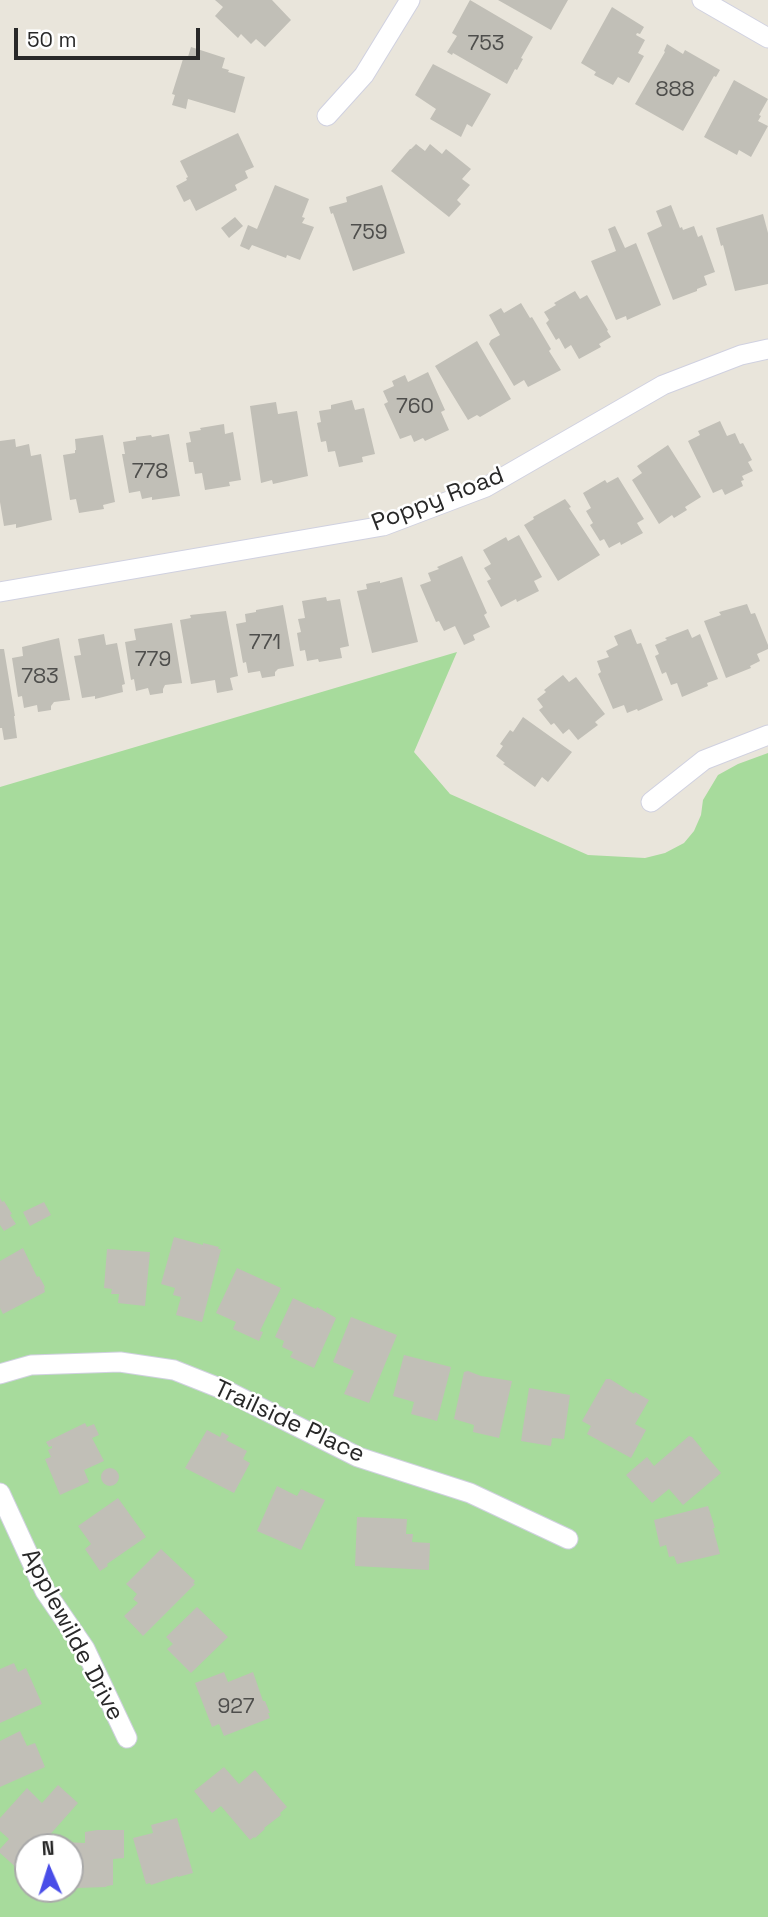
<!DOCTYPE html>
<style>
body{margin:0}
#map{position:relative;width:768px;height:1917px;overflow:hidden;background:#e9e5db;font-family:"Space Grotesk",sans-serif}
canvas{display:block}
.north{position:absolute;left:14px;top:1833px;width:70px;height:70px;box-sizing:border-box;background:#fff;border:2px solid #a9a9a9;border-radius:50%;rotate:357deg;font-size:19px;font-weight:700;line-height:28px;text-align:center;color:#282828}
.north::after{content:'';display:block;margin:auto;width:24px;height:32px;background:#494de8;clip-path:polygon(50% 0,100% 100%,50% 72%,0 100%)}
.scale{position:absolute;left:14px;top:28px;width:186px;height:32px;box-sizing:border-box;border:4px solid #282828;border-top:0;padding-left:9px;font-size:21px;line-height:24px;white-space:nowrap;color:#282828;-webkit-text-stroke:5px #fff;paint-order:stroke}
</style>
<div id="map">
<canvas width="768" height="1917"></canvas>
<div class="north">N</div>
<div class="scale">50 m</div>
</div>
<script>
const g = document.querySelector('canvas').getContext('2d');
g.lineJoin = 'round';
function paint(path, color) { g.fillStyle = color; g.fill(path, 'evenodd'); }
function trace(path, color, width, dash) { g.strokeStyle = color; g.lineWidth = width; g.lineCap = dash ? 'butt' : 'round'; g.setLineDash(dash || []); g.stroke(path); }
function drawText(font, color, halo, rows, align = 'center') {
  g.font = font + ' "Space Grotesk",sans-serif'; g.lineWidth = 5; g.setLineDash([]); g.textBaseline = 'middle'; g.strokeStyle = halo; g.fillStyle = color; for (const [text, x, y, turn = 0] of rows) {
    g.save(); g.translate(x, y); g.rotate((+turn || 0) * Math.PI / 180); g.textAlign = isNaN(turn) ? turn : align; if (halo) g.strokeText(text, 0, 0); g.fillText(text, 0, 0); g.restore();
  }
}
const green = new Path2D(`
 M 457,652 L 414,752 L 450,794 L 588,855 L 645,858 L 665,853 L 684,843 L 694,831 L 701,815 L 703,800 L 718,775 L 738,764 L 768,753 L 768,1917 L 0,1917 L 0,787 ZM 28,1847 L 70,1847 L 70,1889 L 28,1889 Z`);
const building = new Path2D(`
 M 215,0 L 272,0 L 291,20 L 265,47 L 256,39 L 251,44 L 241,34 L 238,38 L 215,16 L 223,7 Z
 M 470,0 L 533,37 L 521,58 L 523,59 L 517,70 L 515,69 L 507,84 L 453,53 L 452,55 L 447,52 L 457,36 L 452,33 Z
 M 498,0 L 568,0 L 551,30 Z
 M 612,7 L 644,27 L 640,34 L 637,33 L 636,35 L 645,40 L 638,53 L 644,56 L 629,83 L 618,77 L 613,85 L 594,75 L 596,72 L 581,63 Z
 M 667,44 L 683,54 L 685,50 L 720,70 L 716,77 L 714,76 L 683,131 L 635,104 L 665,52 L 664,51 Z
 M 191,47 L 225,58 L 222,68 L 229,70 L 228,72 L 245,77 L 235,113 L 188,99 L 186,109 L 172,105 L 175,95 L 172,94 L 178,75 L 183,59 L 187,60 Z
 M 433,64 L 491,94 L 472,127 L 467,124 L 461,137 L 430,119 L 436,109 L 415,95 Z
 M 734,80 L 768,99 L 759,115 L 761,116 L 758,121 L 768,126 L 751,157 L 739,150 L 737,155 L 704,137 Z
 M 238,133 L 254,167 L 245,171 L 248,178 L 235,185 L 237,190 L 196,211 L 190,199 L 184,202 L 176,186 L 187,180 L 186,178 L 188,177 L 180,161 Z
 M 416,144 L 425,151 L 430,144 L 442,154 L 446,149 L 471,169 L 462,179 L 470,185 L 457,200 L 461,204 L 449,217 L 391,171 L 410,149 L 411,149 Z
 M 275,185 L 309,199 L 302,217 L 305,218 L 302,223 L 314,227 L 300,260 L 287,255 L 286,258 L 252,245 L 249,250 L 240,246 L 248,225 L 257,229 Z
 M 382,185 L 405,253 L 353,271 L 333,213 L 331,214 L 329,207 L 347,202 L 346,197 Z
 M 671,205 L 680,228 L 682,227 L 683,230 L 694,226 L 698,237 L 702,235 L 715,272 L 704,276 L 707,285 L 697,289 L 697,291 L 673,300 L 647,233 L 662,226 L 656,211 Z
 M 763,214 L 768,233 L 768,284 L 735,291 L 723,245 L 721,246 L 716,228 Z
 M 235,217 L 243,226 L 229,238 L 221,228 Z
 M 615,226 L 625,248 L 636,243 L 661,305 L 627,320 L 626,316 L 616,320 L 591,261 L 616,251 L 608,229 Z
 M 575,291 L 580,299 L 587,295 L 608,330 L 607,331 L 611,337 L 599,344 L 601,347 L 579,359 L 571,345 L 565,349 L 559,338 L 556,340 L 546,323 L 549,320 L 544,312 L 556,305 L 554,303 Z
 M 521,303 L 530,318 L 532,317 L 551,349 L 549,351 L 561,370 L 528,387 L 524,380 L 514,386 L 489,344 L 491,340 L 500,335 L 489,315 L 501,308 L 504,313 Z
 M 477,341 L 511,399 L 480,417 L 477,415 L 468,420 L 435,366 Z
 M 428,372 L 445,410 L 441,412 L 449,430 L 425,441 L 423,438 L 414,442 L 411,435 L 400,439 L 384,404 L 388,402 L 383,391 L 394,386 L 392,381 L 405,375 L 408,382 Z
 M 352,400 L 355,410 L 364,408 L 375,454 L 362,457 L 363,462 L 339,467 L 335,451 L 328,452 L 326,441 L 321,442 L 317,423 L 321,422 L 319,411 L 331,409 L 331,405 Z
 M 276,402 L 278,414 L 297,411 L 308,476 L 273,484 L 272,480 L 261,483 L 250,406 Z
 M 720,421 L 727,436 L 735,433 L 740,444 L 743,443 L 752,460 L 748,462 L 753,471 L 742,476 L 744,480 L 741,481 L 743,486 L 725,495 L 722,489 L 713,493 L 688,441 L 700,435 L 698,431 Z
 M 224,424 L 225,434 L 233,432 L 241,480 L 229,482 L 230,486 L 205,490 L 202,473 L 195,474 L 193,462 L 189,462 L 186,443 L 191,442 L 189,432 L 201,430 L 200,428 Z
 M 169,434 L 180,496 L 152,500 L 152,497 L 142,499 L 140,491 L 129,493 L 122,454 L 125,454 L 123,442 L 136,440 L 136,437 L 151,435 L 152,437 Z
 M 103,435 L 115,502 L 103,505 L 104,509 L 79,513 L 76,499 L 70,500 L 63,455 L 75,453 L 75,450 L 76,450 L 75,439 Z
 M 15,439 L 16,447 L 29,444 L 31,456 L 41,454 L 52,520 L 16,528 L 16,524 L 4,526 L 0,502 L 0,441 Z
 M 668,445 L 701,497 L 685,507 L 687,510 L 674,518 L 672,515 L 659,524 L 632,480 L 642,473 L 637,466 Z
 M 618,477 L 644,519 L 637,523 L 643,533 L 621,545 L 620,542 L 609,548 L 604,539 L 600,541 L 590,525 L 593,523 L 586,511 L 591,508 L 583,493 L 605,480 L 607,483 Z
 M 565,499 L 571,507 L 569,508 L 600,555 L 558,581 L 524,525 L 534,519 L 533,517 Z
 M 519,535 L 542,577 L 534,581 L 539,591 L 517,602 L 516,599 L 501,607 L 487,581 L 491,579 L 484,568 L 491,564 L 483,550 L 506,537 L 508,541 Z
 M 462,556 L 487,613 L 484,615 L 490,627 L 473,635 L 475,640 L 464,645 L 455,626 L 444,631 L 439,621 L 436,622 L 420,585 L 431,581 L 428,573 L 439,569 L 437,567 Z
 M 402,577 L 418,642 L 372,653 L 357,591 L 367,589 L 366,584 L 380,581 L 380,583 Z
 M 326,597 L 327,601 L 340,599 L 349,646 L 340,648 L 342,658 L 319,662 L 318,659 L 307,661 L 305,650 L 300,651 L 297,633 L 301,632 L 298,619 L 305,618 L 302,601 Z
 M 747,604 L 751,614 L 755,613 L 768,645 L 768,649 L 757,654 L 760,661 L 750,666 L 751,668 L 726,678 L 704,621 L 721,615 L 719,612 Z
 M 283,605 L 294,666 L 278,669 L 275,672 L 275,676 L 262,678 L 260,671 L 248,673 L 246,662 L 243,663 L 236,624 L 246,622 L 245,614 L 256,612 L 256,610 Z
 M 226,611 L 238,676 L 230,678 L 233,690 L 217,693 L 215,680 L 191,684 L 180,620 L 191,618 L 190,615 Z
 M 172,623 L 182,683 L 165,685 L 163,689 L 163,693 L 150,695 L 148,688 L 136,691 L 134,679 L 131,680 L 125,642 L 136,640 L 134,629 Z
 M 631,629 L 637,644 L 641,643 L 663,700 L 638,711 L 637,709 L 627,713 L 624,705 L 613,709 L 598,674 L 601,672 L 597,661 L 609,657 L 606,651 L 618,645 L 614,636 Z
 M 688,629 L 692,638 L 700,634 L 718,679 L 707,683 L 708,686 L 682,697 L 677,683 L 671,685 L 666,672 L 662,674 L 655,656 L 659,654 L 655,645 L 667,640 L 665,638 Z
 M 104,634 L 106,645 L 117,643 L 125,684 L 122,685 L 123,692 L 95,699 L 95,696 L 82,698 L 74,656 L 81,655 L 78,639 Z
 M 59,638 L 70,700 L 54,702 L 51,706 L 51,710 L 38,712 L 37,705 L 24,708 L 22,696 L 18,697 L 12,658 L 23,656 L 22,647 Z
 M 0,649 L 4,649 L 15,716 L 14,716 L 17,738 L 4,740 L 2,728 L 0,728 Z
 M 563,675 L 569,682 L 576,677 L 605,714 L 595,722 L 598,725 L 578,740 L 569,729 L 563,734 L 554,723 L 551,725 L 539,710 L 543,707 L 537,699 L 546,692 L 544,690 Z
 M 523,717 L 572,752 L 548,782 L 542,777 L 535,787 L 503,764 L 505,763 L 496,756 L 503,746 L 500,744 L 510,730 L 513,732 Z
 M 0,1198 L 2,1202 L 4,1201 L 12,1214 L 10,1215 L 16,1224 L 4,1231 L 0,1225 Z
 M 44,1202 L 51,1215 L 30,1226 L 23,1212 Z
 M 174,1237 L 203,1245 L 203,1243 L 219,1247 L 218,1249 L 221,1249 L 202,1322 L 176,1315 L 181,1297 L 173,1295 L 175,1288 L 161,1284 Z
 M 23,1248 L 37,1277 L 39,1276 L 45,1287 L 44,1288 L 45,1292 L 3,1314 L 0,1308 L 0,1261 Z
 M 107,1249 L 150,1252 L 145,1306 L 118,1303 L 119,1294 L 111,1294 L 112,1289 L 104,1288 Z
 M 237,1268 L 281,1288 L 260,1331 L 263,1332 L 259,1341 L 233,1329 L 236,1322 L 216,1313 Z
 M 293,1298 L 316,1309 L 317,1307 L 336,1318 L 314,1368 L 290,1357 L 293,1352 L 282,1347 L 284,1341 L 275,1337 Z
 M 351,1317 L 397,1335 L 369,1403 L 344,1394 L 354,1371 L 333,1362 Z
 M 404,1355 L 451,1367 L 437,1421 L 411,1414 L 414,1402 L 393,1396 Z
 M 468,1371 L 481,1376 L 512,1381 L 499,1438 L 473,1432 L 474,1425 L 454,1419 L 464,1372 Z
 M 606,1379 L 610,1379 L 634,1394 L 635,1392 L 649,1400 L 635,1424 L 646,1430 L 631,1458 L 587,1434 L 591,1426 L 582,1421 Z
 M 529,1388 L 570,1395 L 564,1439 L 552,1438 L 551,1446 L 521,1441 Z
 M 85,1423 L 87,1427 L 94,1424 L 99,1435 L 92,1438 L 104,1461 L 84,1470 L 89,1482 L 60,1495 L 45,1459 L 51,1457 L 48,1450 L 52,1448 L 52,1446 L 49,1447 L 46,1442 Z
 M 207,1430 L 220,1437 L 222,1432 L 229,1436 L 226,1440 L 247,1451 L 243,1459 L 250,1463 L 234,1493 L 185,1468 Z
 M 689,1436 L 692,1437 L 702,1449 L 701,1450 L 721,1473 L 683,1505 L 669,1489 L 652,1503 L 626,1475 L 647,1457 L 654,1466 Z
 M101 1477a9 9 0 1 1 18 0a9 9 0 1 1-18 0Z
 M 277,1486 L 297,1496 L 301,1489 L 325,1500 L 301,1550 L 257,1531 Z
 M 118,1498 L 146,1537 L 107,1564 L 108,1566 L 100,1571 L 85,1549 L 91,1544 L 78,1526 Z
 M 708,1506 L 715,1528 L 713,1528 L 720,1554 L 677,1564 L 674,1556 L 669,1557 L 666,1545 L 660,1547 L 654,1520 Z
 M 357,1517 L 407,1519 L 406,1534 L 413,1534 L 412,1542 L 430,1543 L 429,1570 L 355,1566 Z
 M 161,1549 L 195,1581 L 193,1583 L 195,1584 L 143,1636 L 124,1616 L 138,1603 L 133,1599 L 137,1594 L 126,1584 Z
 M 197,1607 L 228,1637 L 191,1673 L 167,1649 L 173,1644 L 166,1637 Z
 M 14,1663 L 18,1672 L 26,1668 L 42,1704 L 0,1723 L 0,1669 Z
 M 224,1672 L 228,1682 L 253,1672 L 263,1701 L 265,1701 L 270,1713 L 268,1713 L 270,1718 L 224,1736 L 219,1724 L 212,1727 L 195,1683 Z
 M 20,1731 L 27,1746 L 35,1743 L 45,1767 L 0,1787 L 0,1741 Z
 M 224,1767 L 239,1784 L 255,1770 L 287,1807 L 280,1813 L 281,1815 L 264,1828 L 265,1829 L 255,1838 L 254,1837 L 250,1840 L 221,1806 L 212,1813 L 194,1791 Z
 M 58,1785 L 78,1803 L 39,1847 L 28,1847 L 28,1859 L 19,1870 L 0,1853 L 0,1849 L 9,1839 L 0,1831 L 0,1818 L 27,1788 L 42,1803 Z
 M 177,1818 L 193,1873 L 178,1877 L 178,1876 L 151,1885 L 150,1883 L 146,1884 L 133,1838 L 153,1833 L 151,1825 Z
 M 97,1830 L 124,1830 L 124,1858 L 113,1859 L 113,1885 L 107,1886 L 106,1887 L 77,1888 L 77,1885 L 70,1886 L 70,1847 L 63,1847 L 63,1842 L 85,1843 L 85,1832 Z`);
const street = new Path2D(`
 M 702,0 L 768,38
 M 327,116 L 364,75 L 410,0
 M 0,592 L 383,526 L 486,487 L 663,385 L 741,355 L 768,349
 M 651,802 L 704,760 L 768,735
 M 0,1374 L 31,1365 L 120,1362 L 174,1370 L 227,1391 L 358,1457 L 470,1493 L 568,1539
 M 0,1493 L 45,1591 L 85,1649 L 127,1738`);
const numberNames = [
 ["753",486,44],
 ["888",675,90],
 ["759",369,233],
 ["760",415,407],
 ["778",150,472],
 ["771",265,643],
 ["779",153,660],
 ["783",40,677],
 ["927",236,1707]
];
const streetNames = [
 ["Poppy Road",438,500,-21],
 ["Trailside Place",289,1422,25],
 ["Applewilde Drive",72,1635,62]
];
paint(green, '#a7db9c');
paint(building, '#c1bfb7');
trace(street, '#d0d1e0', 21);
trace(street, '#fff', 19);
drawText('21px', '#4e4e4c', null, numberNames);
drawText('24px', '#282828', '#fff', streetNames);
</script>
